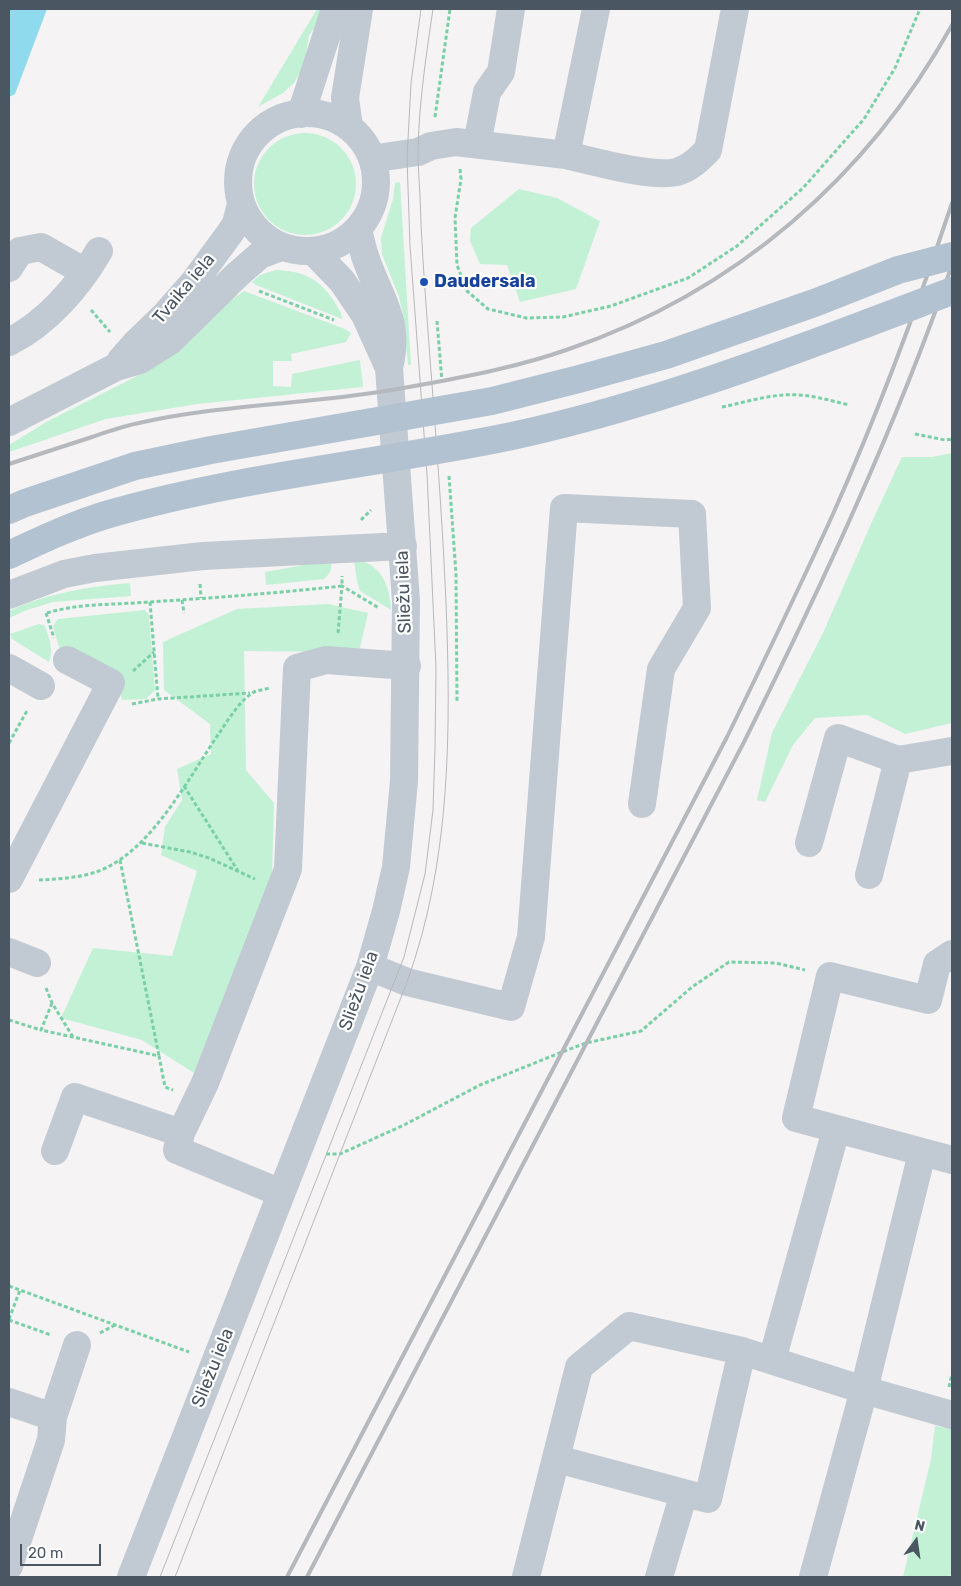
<!DOCTYPE html>
<meta charset="utf-8">
<style>
body{margin:0}
#map{position:relative;width:961px;height:1586px;overflow:hidden;background:#f5f3f3;font-family:Rubik,sans-serif}
canvas{display:block}
.frame{position:absolute;inset:0;border:10px solid #4a5661;pointer-events:none}
.north{position:absolute;left:891px;top:1516px;width:50px;height:50px;-webkit-text-stroke:4px #fff;paint-order:stroke;rotate:14deg;font-size:14px;font-weight:700;line-height:20px;text-align:center;color:#4a5661}
.north::after{content:'';display:block;margin:auto;width:18px;height:22px;background:#4a5661;clip-path:polygon(50% 0,100% 100%,50% 72%,0 100%)}
.scale{position:absolute;left:20px;top:1544px;width:81px;height:22px;box-sizing:border-box;border:2px solid #4a5661;border-top:0;padding-left:6px;font-size:15px;line-height:18px;white-space:nowrap;color:#4a5661;-webkit-text-stroke:4px #fff;paint-order:stroke}
</style>
<div id="map">
<canvas width="961" height="1586"></canvas>
<div class="frame"></div>
<div class="north">N</div>
<div class="scale">20 m</div>
</div>
<script>
const g = document.querySelector('canvas').getContext('2d');
g.lineJoin = 'round';
function paint(path, color) { g.fillStyle = color; g.fill(path, 'evenodd'); }
function trace(path, color, width, dash) { g.strokeStyle = color; g.lineWidth = width; g.lineCap = dash ? 'butt' : 'round'; g.setLineDash(dash || []); g.stroke(path); }
function drawText(font, color, halo, rows, align = 'center') {
  g.font = font + ' Rubik,sans-serif'; g.lineWidth = 4.5; g.setLineDash([]); g.textBaseline = 'middle'; g.strokeStyle = halo; g.fillStyle = color; for (const [text, x, y, turn = 0] of rows) {
    g.save(); g.translate(x, y); g.rotate((+turn || 0) * Math.PI / 180); g.textAlign = isNaN(turn) ? turn : align; if (halo) g.strokeText(text, 0, 0); g.fillText(text, 0, 0); g.restore();
  }
}
const green = new Path2D(`
 M 317,9 L 324,9 L 320,21 L 309,35 L 305,59 L 300,73 L 294,83 L 283,93 L 258,107 Z
 M254 184a51 51 0 1 1 102 0a51 51 0 1 1-102 0Z
 M 400,182 L 411,365 L 408,365 L 403,315 L 399,297 L 382,254 L 381,238 L 393,199 L 395,183 Z
 M 519,189 L 557,198 L 600,221 L 576,289 L 520,302 L 507,265 L 480,264 L 470,241 L 471,228 Z
 M 276,270 C 302,271 319,278 334,301 C 337,307 342,312 342,319 L 256,285 L 252,282 L 260,275 Z
 M 244,291 L 345,329 L 351,333 L 346,342 L 291,354 L 292,361 L 273,361 L 273,386 L 291,387 L 292,374 L 360,360 L 363,387 L 197,404 L 106,419 L 9,452 L 9,445 L 48,421 L 149,370 L 215,312 Z
 M 952,453 L 952,723 L 905,734 L 867,715 L 815,718 L 793,745 L 765,802 L 757,800 L 772,733 L 823,633 L 875,515 L 902,457 L 932,457 Z
 M 331,560 C 332,569 331,573 324,579 L 266,585 L 265,572 Z
 M 354,560 C 381,562 390,586 391,610 L 360,591 L 357,581 Z
 M 130,583 L 131,596 L 53,602 L 27,610 L 9,618 L 9,611 C 49,593 86,587 130,583 Z
 M 328,604 L 368,613 L 359,652 L 244,651 L 246,770 L 274,803 L 272,878 L 194,1073 L 142,1040 L 61,1018 L 93,948 L 172,956 L 197,871 L 161,855 L 165,827 L 182,800 L 177,769 L 211,754 L 210,724 L 164,690 L 163,642 L 237,609 Z
 M 145,610 L 149,615 L 155,690 L 146,699 L 122,700 L 117,681 L 61,654 L 53,626 L 58,619 Z
 M 39,624 L 45,626 C 49,638 54,650 49,662 L 12,639 L 10,634 Z
 M 935,1426 L 952,1429 L 952,1574 L 948,1577 L 903,1577 L 931,1459 Z`);
const water = new Path2D(`
 M 9,9 L 47,9 L 15,94 L 9,97 Z`);
const path = new Path2D(`
 M 435,117 L 450,9
 M 460,169 L 461,179 L 455,218 L 457,265 L 467,291 L 488,309 L 526,318 L 563,317 L 611,306 L 688,278 L 737,246 L 803,188 L 864,119 L 895,68 L 920,9
 M 259,291 L 334,320
 M 91,310 L 110,332
 M 437,321 L 442,382
 M 722,407 C 747,402 773,393 799,395 C 816,396 832,401 849,405
 M 915,434 L 945,440 L 952,439
 M 449,476 L 456,574 L 457,702
 M 361,520 L 371,510
 M 200,584 L 201,598
 M 182,600 L 184,613
 M 150,602 L 158,699
 M 46,613 L 54,638
 M 47,613 C 79,603 115,605 149,602 C 213,598 277,593 342,586 L 342,576
 M 338,633 L 342,586 L 379,608
 M 133,671 L 154,652
 M 132,704 L 158,699 L 250,693
 M 9,743 L 28,709
 M 184,786 L 238,871
 M 142,843 L 190,852 L 209,858 L 255,879
 M 120,860 L 159,1056
 M 39,880 C 58,879 78,878 96,872 C 151,853 188,778 220,732 C 228,720 239,702 251,694 C 255,690 264,690 269,688
 M 46,988 L 52,1003 L 73,1037
 M 52,1003 L 41,1030 L 159,1056 L 165,1087 L 173,1090
 M 9,1020 L 41,1030
 M 326,1154 L 340,1154 L 404,1125 L 480,1085 L 562,1052 L 586,1043 L 641,1031 L 692,987 L 729,962 L 776,963 L 805,970
 M 9,1286 L 189,1352
 M 9,1319 L 20,1290
 M 9,1320 L 51,1335
 M 100,1333 L 115,1325
 M 949,1387 L 952,1374`);
const minor = new Path2D(`
 M238 182a69 69 0 1 1 138 0a69 69 0 1 1-138 0Z
 M 301,114 L 335,9
 M 349,127 L 345,98 L 359,9
 M 477,144 L 487,92 L 501,72 L 511,9
 M 566,155 C 593,161 652,178 677,172 C 690,168 699,159 708,150 L 735,9
 M 373,161 L 384,157 L 418,152 L 431,146 L 456,142 L 566,155 L 596,9
 M 314,252 L 342,281 L 365,315 L 389,368
 M 9,268 L 20,251 L 41,247 L 85,272
 M 9,342 C 47,323 78,287 99,251
 M 121,360 L 136,343 L 166,314 L 194,282 L 230,233 L 236,224 L 241,204
 M 9,422 L 116,367 L 140,360 L 170,341 L 237,275 L 260,255 L 281,247
 M 9,595 L 64,574 L 95,568 L 203,556 L 403,546
 M 9,668 L 41,686
 M 809,843 L 838,738 L 898,760 L 952,751
 M 869,875 L 898,760
 M 9,879 L 111,683 L 67,660
 M 9,952 L 37,963
 M 952,954 L 937,964 L 928,1000 L 830,976 L 796,1118 L 952,1160
 M 370,967 L 407,982 L 511,1007 L 531,937 L 564,508 L 692,514 L 697,608 L 661,669 L 642,804
 M 55,1151 L 75,1097 L 181,1133
 M 281,1193 L 177,1150 L 181,1133 L 205,1083 L 288,869 L 297,668 L 326,660 L 407,666
 M 772,1360 L 836,1130
 M 9,1402 L 53,1417
 M 557,1459 L 684,1493
 M 9,1566 L 51,1440 L 53,1417 L 77,1345
 M 131,1577 L 370,967 L 386,911 L 396,867 L 404,781 L 406,601 L 389,368 C 401,319 379,299 365,256 C 362,247 360,238 358,229
 M 526,1577 L 579,1367 L 629,1326 L 742,1351 L 864,1390 L 952,1415
 M 659,1577 L 684,1493 L 708,1499 L 742,1351
 M 813,1577 L 864,1390 L 922,1153`);
const tram = new Path2D(`
 M 160,1577 L 404,957 L 425,874 L 433,810 L 435,748 L 436,668 L 427,474 L 410,246 L 407,158 L 411,83 L 421,9
 M 175,1577 L 407,982 C 451,861 451,730 446,603 C 442,508 434,413 427,318 C 424,277 421,236 420,195 C 419,180 418,165 418,151 C 419,103 426,56 433,9`);
const rail = new Path2D(`
 M 9,464 C 36,455 64,446 92,437 C 107,432 123,426 139,423 C 200,409 261,406 323,399 C 355,396 388,391 420,385 C 470,376 521,366 569,349 C 735,292 867,178 952,25
 M 287,1577 L 727,737 C 763,663 799,589 833,514 C 878,413 917,308 952,203
 M 307,1577 L 744,742 C 821,587 895,429 952,265`);
const majorBridge = new Path2D(`
 M 9,510 L 25,503 L 135,466 L 211,450 L 492,401 L 579,379 L 666,355 L 817,302 L 898,270 L 952,256
 M 9,555 C 41,540 75,524 109,514 C 241,476 378,464 512,436 C 663,403 807,346 952,291`);
const markers = [
 [424,282,5,"#1a4fb4"]
];
const transitNames = [
 ["Daudersala",434,282]
];
const streetNames = [
 ["Tvaika iela",184,289,-50],
 ["Sliežu iela",404,592,-92],
 ["Sliežu iela",359,991,-70],
 ["Sliežu iela",213,1368,-68]
];
paint(green, '#c3f1d5');
paint(water, '#90daee');
trace(path, '#7ad0a6', 3, [4, 2.5]);
trace(minor, '#c1cad2', 28);
trace(tram, '#b5b8bd', 1);
trace(rail, '#b5b8bd', 4);
trace(majorBridge, '#b3c2d1', 28);
for (const [x, y, r, color] of markers) { const dot = new Path2D(); dot.arc(x, y, r, 0, 2 * Math.PI); g.fillStyle = color; g.fill(dot); trace(dot, '#fff', 2); }
drawText('bold 18px', '#164399', '#fff', transitNames, 'left');
drawText('18px', '#4a5661', '#fff', streetNames);
</script>
